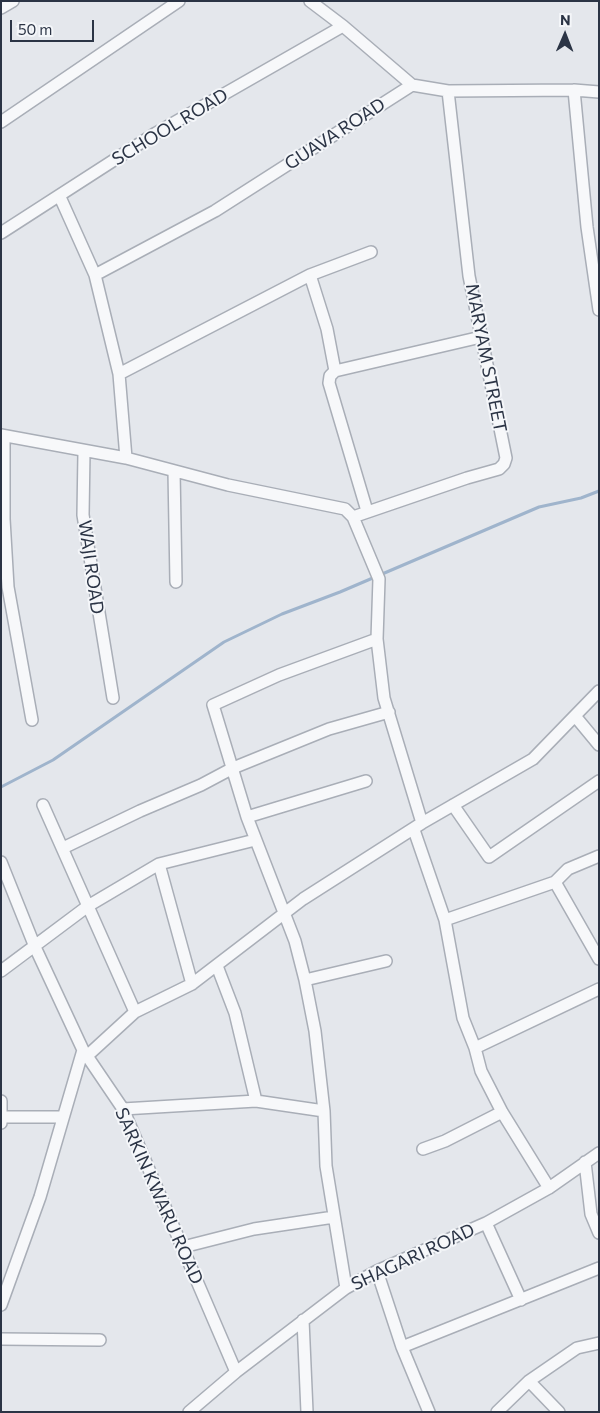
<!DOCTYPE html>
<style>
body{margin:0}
#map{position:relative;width:600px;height:1413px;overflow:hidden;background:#e4e7ec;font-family:Commissioner,sans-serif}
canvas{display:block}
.frame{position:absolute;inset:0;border:2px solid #2b3445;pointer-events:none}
.north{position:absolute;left:540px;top:10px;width:50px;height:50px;-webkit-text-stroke:4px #f4f6f9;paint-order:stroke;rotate:1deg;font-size:14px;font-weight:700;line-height:20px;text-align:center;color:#2b3445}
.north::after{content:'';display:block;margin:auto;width:18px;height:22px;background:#2b3445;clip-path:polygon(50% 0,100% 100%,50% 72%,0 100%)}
.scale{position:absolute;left:10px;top:20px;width:84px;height:22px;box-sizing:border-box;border:2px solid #2b3445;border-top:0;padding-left:6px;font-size:15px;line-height:18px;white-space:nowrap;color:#2b3445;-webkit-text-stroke:4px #f4f6f9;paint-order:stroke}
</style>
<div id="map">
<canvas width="600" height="1413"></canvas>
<div class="frame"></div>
<div class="north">N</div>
<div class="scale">50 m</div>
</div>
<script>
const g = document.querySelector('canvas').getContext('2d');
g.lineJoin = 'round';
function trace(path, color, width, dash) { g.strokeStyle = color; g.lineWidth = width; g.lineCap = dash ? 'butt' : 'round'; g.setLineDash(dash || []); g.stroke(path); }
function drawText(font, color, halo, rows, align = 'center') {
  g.font = font + ' Commissioner,sans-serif'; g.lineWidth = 4; g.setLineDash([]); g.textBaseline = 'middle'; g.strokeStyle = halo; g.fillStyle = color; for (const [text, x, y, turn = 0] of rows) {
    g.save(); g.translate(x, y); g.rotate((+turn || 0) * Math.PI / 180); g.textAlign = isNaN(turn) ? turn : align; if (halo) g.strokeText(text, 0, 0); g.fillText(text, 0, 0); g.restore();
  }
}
const stream = new Path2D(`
 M 1,787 L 53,760 L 224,642 L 282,614 L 340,592 L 539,507 L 581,498 L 599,491`);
const minor = new Path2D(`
 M 310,1 L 343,26 L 412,85
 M 1,8 L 13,1
 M 574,90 L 587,227 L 599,310
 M 1,122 L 179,1
 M 60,197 L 95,275 L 119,374 L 126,458
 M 1,233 L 156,133 L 343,26
 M 95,275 L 215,211 L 412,85 L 448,91 L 574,90 L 599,92
 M 310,275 L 327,329 L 335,371
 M 119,374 L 310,275 L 371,252
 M 1,435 L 126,458 L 228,485 L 345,509 L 353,517 L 379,579 L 377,639 L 384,698 L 422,823
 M 4,436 L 4,519 L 8,587 L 32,720
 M 84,452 L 83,515 L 113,698
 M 174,471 L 176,582
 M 367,511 L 329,383 L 330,376 L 335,371 L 481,337
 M 353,517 L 467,478 L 499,469 L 504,464 L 506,458 L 469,276 L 448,91
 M 575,716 L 599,745
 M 43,805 L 135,1012
 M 453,805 L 489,857 L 599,781
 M 247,817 L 366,781
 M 414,830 L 445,920 L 463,1018 L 475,1048 L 481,1071 L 502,1112 L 549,1188
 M 63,848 L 140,811 L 201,785 L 233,768 L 329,729 L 389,712
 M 1,862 L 35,947 L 83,1050 L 123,1109 L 236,1372
 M 159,864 L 192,984
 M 555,882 L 599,959
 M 445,920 L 555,882 L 568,869 L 599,856
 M 217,966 L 235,1013 L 256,1101
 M 1,971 L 88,906 L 159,864 L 255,840
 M 305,980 L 386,961
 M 475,1048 L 599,989
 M 87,1056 L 135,1012 L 192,984 L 303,899 L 422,823 L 533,759 L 599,691
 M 1,1101 L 1,1123
 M 123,1109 L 256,1101 L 324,1111
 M 2,1117 L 63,1117
 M 423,1149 L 445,1141 L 502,1112
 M 585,1162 L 591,1214 L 599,1233
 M 486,1223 L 521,1300
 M 183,1247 L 254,1229 L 334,1217
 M 377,1271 L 402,1347 L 429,1412
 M 346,1288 L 326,1166 L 324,1111 L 315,1031 L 305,980 L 295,941 L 247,817 L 213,705 L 279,675 L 377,639
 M 1,1305 L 40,1197 L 83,1050
 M 303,1320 L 307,1412
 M 1,1339 L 100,1340
 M 402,1347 L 599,1268
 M 529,1381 L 559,1412
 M 189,1412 L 236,1372 L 346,1288 L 377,1271 L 486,1223 L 549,1188 L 599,1153
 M 497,1412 L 529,1381 L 577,1348 L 599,1343`);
const streetNames = [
 ["SCHOOL ROAD",170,127,-31],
 ["GUAVA ROAD",335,134,-33],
 ["MARYAM STREET",486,358,79],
 ["WAJI ROAD",91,567,82],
 ["SARKIN KWARU ROAD",159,1196,66],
 ["SHAGARI ROAD",413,1257,-25]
];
trace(stream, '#9fb4cc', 3);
trace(minor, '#a9aeb7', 14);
trace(minor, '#f7f8fa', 11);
drawText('18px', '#2b3445', '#f4f6f9', streetNames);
</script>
